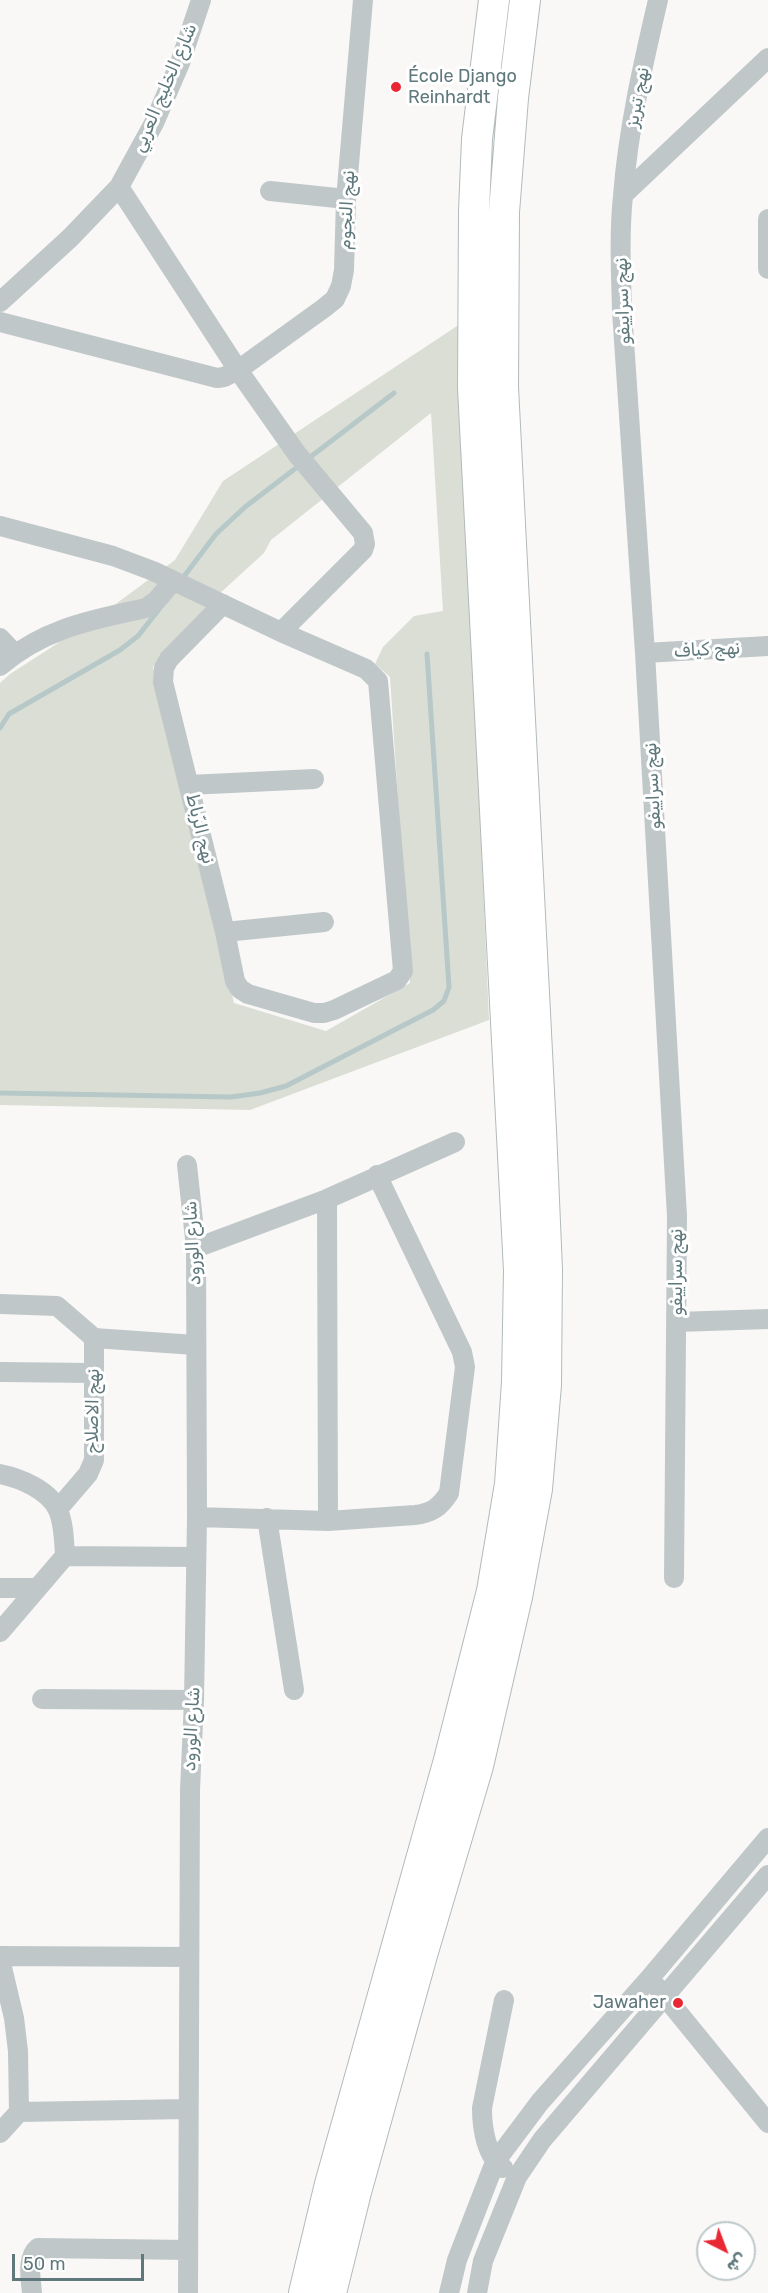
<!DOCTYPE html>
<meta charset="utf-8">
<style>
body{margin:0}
#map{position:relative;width:768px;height:2293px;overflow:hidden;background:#f9f8f6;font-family:Rubik,Cairo,sans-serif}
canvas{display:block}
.north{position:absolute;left:696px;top:2221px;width:60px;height:60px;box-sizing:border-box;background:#fff;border:2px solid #bfc9cb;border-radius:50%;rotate:138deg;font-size:16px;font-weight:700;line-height:24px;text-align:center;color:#5e787c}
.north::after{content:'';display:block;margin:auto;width:21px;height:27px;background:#e82833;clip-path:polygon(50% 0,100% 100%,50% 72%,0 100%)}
.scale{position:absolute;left:12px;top:2254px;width:132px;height:27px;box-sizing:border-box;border:3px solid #5e787c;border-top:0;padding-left:8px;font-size:18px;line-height:21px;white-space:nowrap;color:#5e787c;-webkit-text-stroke:4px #fff;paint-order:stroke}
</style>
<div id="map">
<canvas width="768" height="2293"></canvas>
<div class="north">ش</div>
<div class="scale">50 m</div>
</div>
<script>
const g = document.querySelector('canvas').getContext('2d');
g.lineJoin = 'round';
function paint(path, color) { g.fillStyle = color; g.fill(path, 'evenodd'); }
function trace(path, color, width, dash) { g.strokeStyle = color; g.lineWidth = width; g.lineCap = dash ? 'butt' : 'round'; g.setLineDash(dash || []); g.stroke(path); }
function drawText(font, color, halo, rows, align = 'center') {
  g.font = font + ' Rubik,Cairo,sans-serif'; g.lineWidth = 6; g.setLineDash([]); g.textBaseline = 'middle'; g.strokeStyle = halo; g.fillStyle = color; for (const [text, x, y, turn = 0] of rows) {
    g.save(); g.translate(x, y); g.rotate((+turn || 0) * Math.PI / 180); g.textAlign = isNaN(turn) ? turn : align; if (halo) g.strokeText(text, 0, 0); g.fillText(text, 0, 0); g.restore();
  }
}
const green = new Path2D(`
 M 460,324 L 461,389 L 489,1020 L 250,1110 L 0,1105 L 0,683 L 10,674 L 97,618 L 175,560 L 223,481 ZM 431,413 L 443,611 L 414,616 L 383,647 L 375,664 L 390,677 L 410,983 L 326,1031 L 234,1003 L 153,667 L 217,596 L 264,553 L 271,540 Z`);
const stream = new Path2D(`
 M 182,579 L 216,534 L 245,507 L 394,393
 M 0,728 L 9,714 L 120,650 L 138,636 L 160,608
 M 0,1093 L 231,1097 L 260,1093 L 286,1086 L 433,1010 L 444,1001 L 449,987 L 427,654`);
const minor = new Path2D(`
 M 658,0 C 643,64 628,130 623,196 C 619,234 621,273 622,311 L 645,653 L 677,1216 L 674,1578
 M 119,187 L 238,370 L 297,454 L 363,533 L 365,544 L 363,550 L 281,632
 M 270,191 L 346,199
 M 623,195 L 768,58
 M 768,219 L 768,269
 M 0,302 L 70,238 L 119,187 L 154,123 L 180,63 L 201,0
 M 0,322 L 217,378 L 224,377 L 238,370 L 324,308 L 335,299 L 341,286 L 344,270 L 346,199 L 363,0
 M 0,526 L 113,556 L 153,571 L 281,632 L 366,669 L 378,681 L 403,971 L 397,980 L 334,1010 L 324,1013 L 314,1013 L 248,994 L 240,989 L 235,981 L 225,932 L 163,682 L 164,668 L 169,659 L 223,604
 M 0,638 L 15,654
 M 645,653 L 768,646
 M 0,666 C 44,628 92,620 146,608 L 157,600 L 173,581
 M 189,785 L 314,779
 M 225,932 L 324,922
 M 187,1165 L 196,1248 L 197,1517 L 194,1700 L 190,1790 L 188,2293
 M 327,1199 L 328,1521
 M 196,1248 L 327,1199 L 455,1142
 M 0,1304 L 57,1306 L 94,1338
 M 677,1322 L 768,1319
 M 94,1338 L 195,1345
 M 0,1372 L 94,1373
 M 0,1474 C 20,1478 49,1490 58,1510 C 64,1524 64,1541 65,1556
 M 58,1509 L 88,1474 L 94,1460 L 94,1338
 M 197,1517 L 328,1521 L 415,1515 C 432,1513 440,1507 449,1493 L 465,1367 L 462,1352 L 377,1175
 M 267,1518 L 294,1690
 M 0,1588 L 36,1588
 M 0,1632 L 65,1556 L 196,1557
 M 42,1699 L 194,1700
 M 0,1956 L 189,1957
 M 0,1959 L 14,2018 L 18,2051 L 19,2112 L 0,2133
 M 658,1988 L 768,2123
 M 19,2112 L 187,2109
 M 503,2168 C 486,2156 482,2128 482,2108 L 504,2000
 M 32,2293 C 31,2280 26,2258 38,2248 L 188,2250
 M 449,2293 L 457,2260 L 495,2162 L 540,2102 L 649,1979 L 768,1838
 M 477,2293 L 483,2261 L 517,2177 L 542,2140 L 768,1875`);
const highway = new Path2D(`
 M 304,2293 L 330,2184 L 449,1760 L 492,1591 L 510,1484 L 517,1382 L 519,1271 L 473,388 L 474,211 L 477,139 L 494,0
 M 331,2293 L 356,2192 L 422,1955 L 478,1766 L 517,1597 L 537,1489 L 546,1385 L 547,1270 L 541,1130 L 503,387 L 504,212 L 513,98 L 525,0`);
const markers = [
 [396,87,6,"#e82833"],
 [678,2003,6,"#e82833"]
];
const poiNames = [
 ["École Django",408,77],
 ["Reinhardt",408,98],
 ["Jawaher",666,2003,"right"]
];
const streetNames = [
 ["شارع الخليج العربي",165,88,-67],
 ["نهج تبريز",638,97,-79],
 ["نهج النجوم",347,210,-87],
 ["نهج سراييفو",623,301,-92],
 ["نهج كياف",707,650,-3],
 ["نهج سراييفو",653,786,-93],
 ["نهج الرّباط",200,829,76],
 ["شارع الورود",193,1243,-93],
 ["نهج سراييفو",677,1272,-90],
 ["نهج الاصلاح",93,1411,-89],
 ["شارع الورود",192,1729,-87]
];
paint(green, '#dbded5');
trace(stream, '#b6c8c8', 5);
trace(highway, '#b3babc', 32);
trace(minor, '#c0c7c9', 20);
trace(highway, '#fff', 30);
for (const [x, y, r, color] of markers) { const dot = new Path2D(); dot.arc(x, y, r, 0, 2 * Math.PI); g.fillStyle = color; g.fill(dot); trace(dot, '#fff', 2); }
drawText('18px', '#5e787c', '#fff', poiNames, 'left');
drawText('18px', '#5e787c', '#fff', streetNames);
</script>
